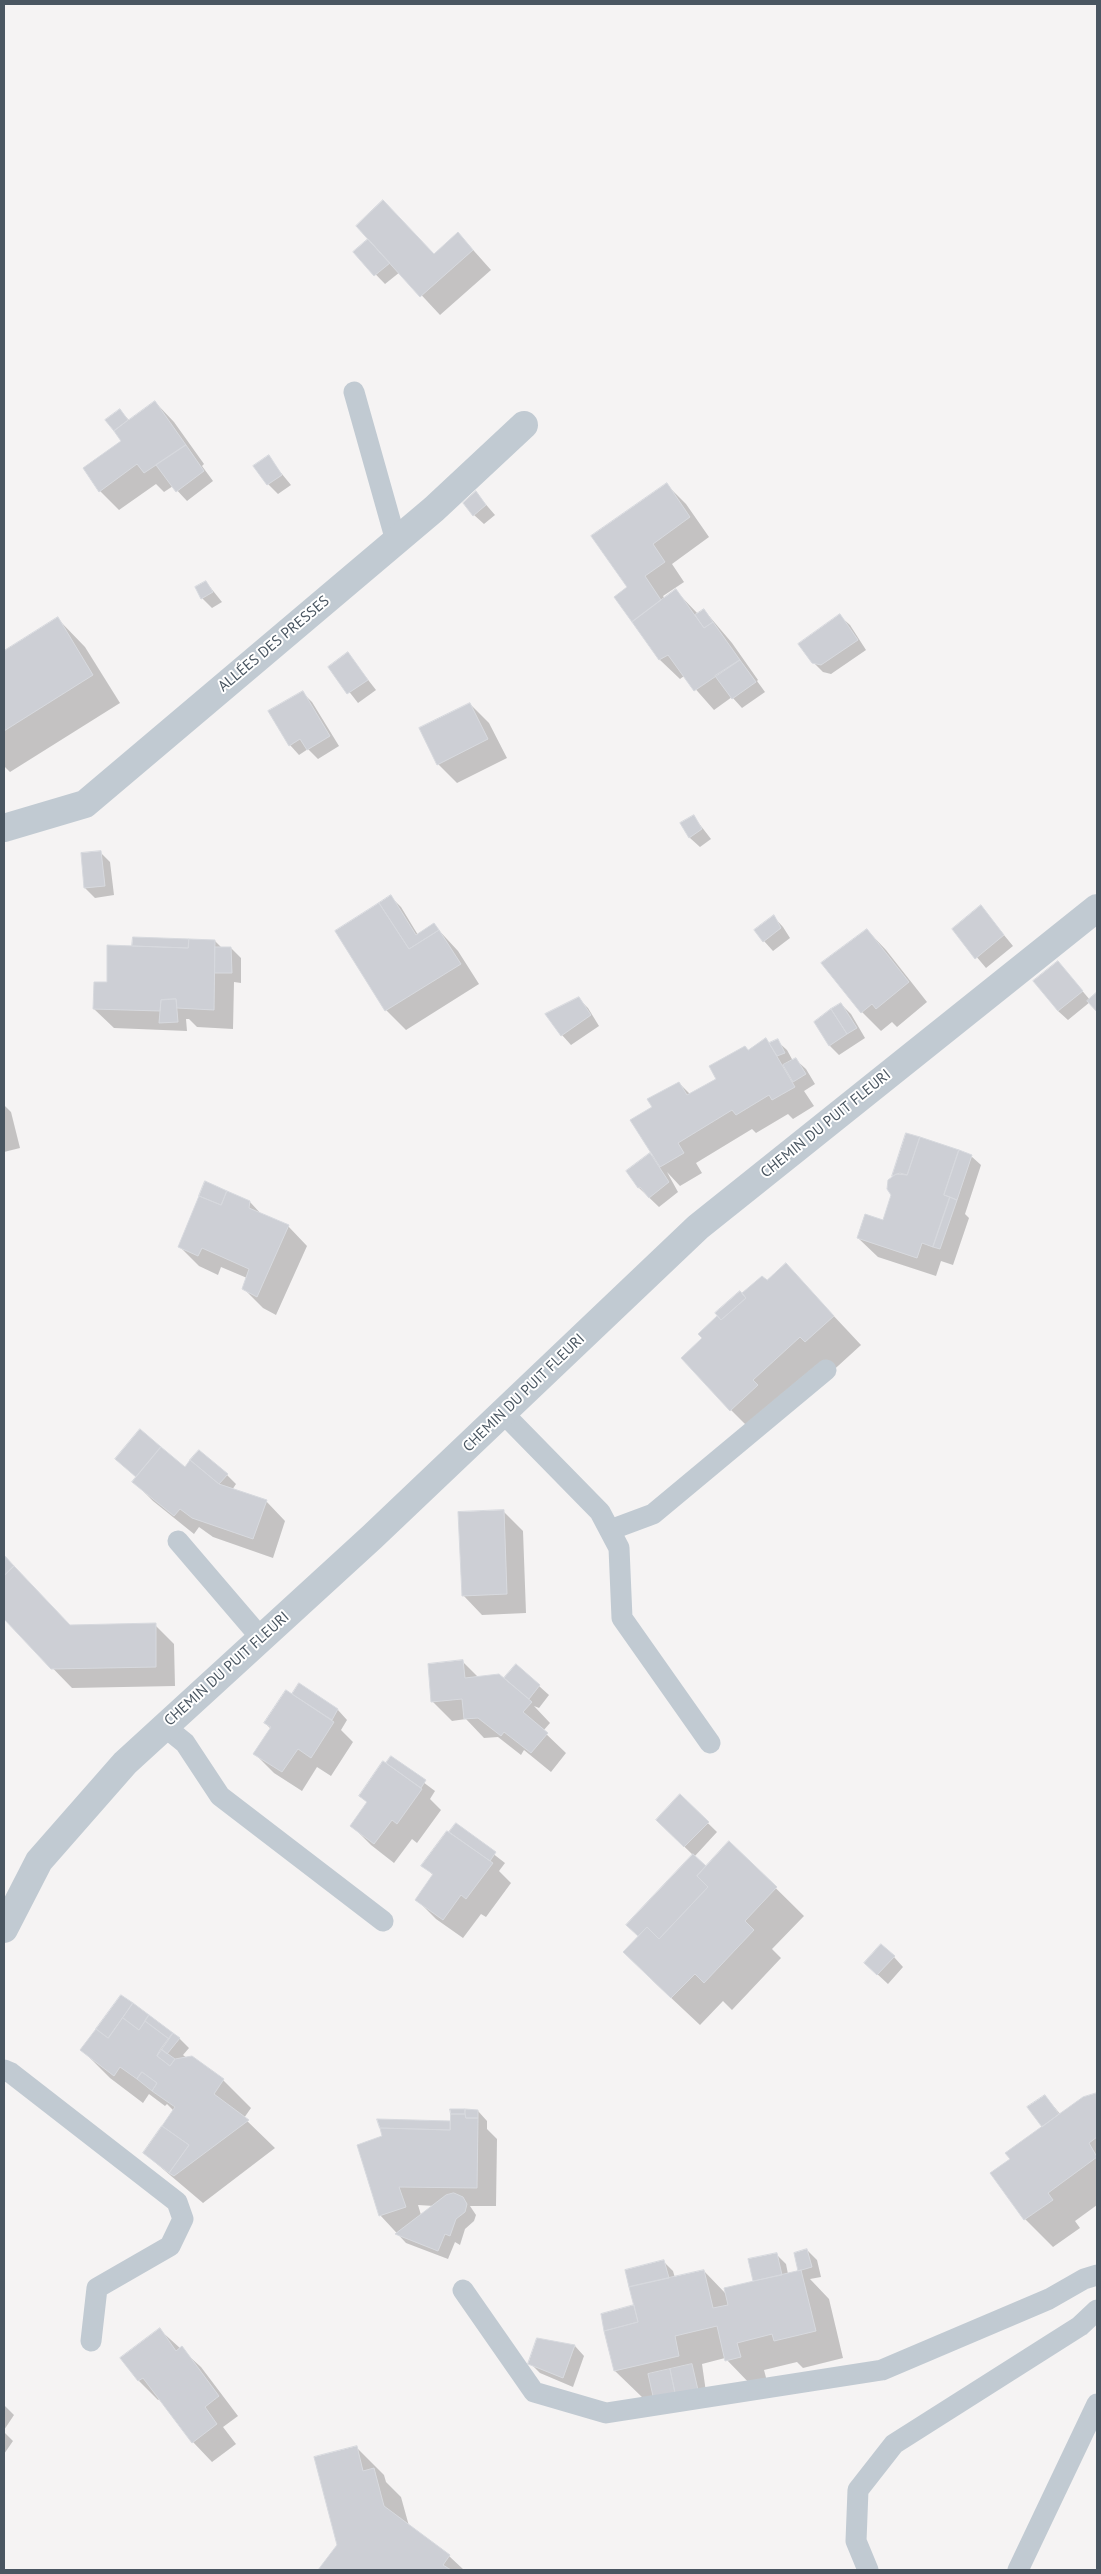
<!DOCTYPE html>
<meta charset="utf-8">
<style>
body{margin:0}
#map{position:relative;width:1101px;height:2574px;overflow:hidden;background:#f5f3f3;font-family:"PT Sans",sans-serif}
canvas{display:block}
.frame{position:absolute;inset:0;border:5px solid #4a5661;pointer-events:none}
</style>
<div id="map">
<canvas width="1101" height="2574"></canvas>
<div class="frame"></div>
</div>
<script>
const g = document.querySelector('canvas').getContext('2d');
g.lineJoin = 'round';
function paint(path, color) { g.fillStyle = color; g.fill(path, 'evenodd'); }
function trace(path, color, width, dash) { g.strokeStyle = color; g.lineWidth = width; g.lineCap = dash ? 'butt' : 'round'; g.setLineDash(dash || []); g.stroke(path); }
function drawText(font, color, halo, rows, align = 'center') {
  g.font = font + ' "PT Sans",sans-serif'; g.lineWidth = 4; g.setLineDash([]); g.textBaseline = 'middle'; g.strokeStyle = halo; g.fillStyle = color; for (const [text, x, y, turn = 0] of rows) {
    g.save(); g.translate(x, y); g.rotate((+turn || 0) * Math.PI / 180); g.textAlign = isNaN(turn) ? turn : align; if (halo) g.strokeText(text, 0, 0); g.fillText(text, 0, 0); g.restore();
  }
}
const shadow = new Path2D(`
 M 458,233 L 491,270 L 440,315 L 400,272 L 385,284 L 355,253 L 434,255 Z
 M 155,402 L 174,422 L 204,464 L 202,466 L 213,481 L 187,501 L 173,486 L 164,492 L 156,484 L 119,510 L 100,491 L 122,441 L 107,420 L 120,411 L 130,421 Z
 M 268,457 L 291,485 L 278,494 L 268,484 Z
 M 666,484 L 686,504 L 709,537 L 672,564 L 684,582 L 663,596 L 665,599 L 676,591 L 698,614 L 704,610 L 732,643 L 758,680 L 757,681 L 765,692 L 742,708 L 732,697 L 714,710 L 684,676 L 680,679 L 660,660 L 615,597 L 629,588 Z
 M 476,493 L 495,515 L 484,524 L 474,515 Z
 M 206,582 L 222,602 L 212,608 L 202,598 L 196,588 Z
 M 840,616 L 850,625 L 866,650 L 831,674 L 823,672 L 813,662 Z
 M 58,619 L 85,647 L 120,703 L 10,772 L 4,766 L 4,652 Z
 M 348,654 L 376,690 L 358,703 L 330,667 Z
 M 302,692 L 312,702 L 339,746 L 318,759 L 308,749 L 299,755 L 290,745 Z
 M 470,704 L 489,723 L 507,758 L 457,783 L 438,764 Z
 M 694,817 L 711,839 L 700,847 L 690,838 L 682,823 Z
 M 100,852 L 110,862 L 114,895 L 95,898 L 85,888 Z
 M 391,897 L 401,907 L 418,935 L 434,925 L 458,951 L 479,984 L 406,1030 L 386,1010 Z
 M 981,907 L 1013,946 L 986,968 L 954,930 Z
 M 774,917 L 783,927 L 790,938 L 773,951 L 764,941 Z
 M 867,930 L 886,950 L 927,1002 L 897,1027 L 892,1022 L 881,1031 L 862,1012 Z
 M 215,941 L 222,948 L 231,948 L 241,958 L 241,983 L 234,982 L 233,1029 L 197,1027 L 189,1019 L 186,1019 L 187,1031 L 114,1028 L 94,1009 L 108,984 L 135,948 Z
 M 1058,962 L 1090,1000 L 1097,993 L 1097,1010 L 1090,1002 L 1068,1020 L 1058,1011 L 1035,981 Z
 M 578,998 L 588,1008 L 599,1026 L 571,1045 L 562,1035 Z
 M 841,1004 L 851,1014 L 865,1038 L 839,1055 L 830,1046 L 815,1022 Z
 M 766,1039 L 770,1044 L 777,1041 L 787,1050 L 793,1061 L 796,1060 L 806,1069 L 815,1084 L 804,1091 L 814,1106 L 793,1119 L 788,1114 L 756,1133 L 752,1129 L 696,1163 L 702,1173 L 680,1186 L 667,1172 L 678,1192 L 659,1207 L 638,1187 L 650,1154 L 655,1158 L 654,1108 L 679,1083 L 691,1095 L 718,1079 L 748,1051 Z
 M 4,1105 L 11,1112 L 20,1148 L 4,1152 Z
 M 907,1134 L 971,1156 L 981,1165 L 965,1214 L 969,1218 L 953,1265 L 941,1261 L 936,1276 L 878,1257 L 858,1238 L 883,1222 L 892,1195 L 893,1175 Z
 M 250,1202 L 263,1216 L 288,1226 L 307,1246 L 276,1315 L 263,1308 L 243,1288 L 247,1278 L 221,1267 L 218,1275 L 199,1266 L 179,1246 Z
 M 786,1265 L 861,1345 L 759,1438 L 731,1410 L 722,1322 Z
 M 140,1431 L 185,1468 L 227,1475 L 236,1484 L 232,1490 L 266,1501 L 285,1521 L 273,1558 L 213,1537 L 199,1527 L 194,1534 L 153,1501 L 134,1482 L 137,1478 L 117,1459 Z
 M 503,1511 L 523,1531 L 526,1613 L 482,1615 L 463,1595 Z
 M 4,1557 L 70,1626 L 155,1625 L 174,1644 L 175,1686 L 72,1688 L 4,1618 Z
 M 463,1662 L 479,1678 L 508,1684 L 539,1686 L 549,1695 L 539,1708 L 534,1706 L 550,1723 L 543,1731 L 566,1753 L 551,1772 L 524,1750 L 521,1755 L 498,1737 L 484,1738 L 466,1719 L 452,1721 L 432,1701 Z
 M 299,1684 L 338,1710 L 347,1720 L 341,1730 L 353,1742 L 331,1776 L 317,1767 L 302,1791 L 274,1773 L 255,1754 L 271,1729 L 265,1723 L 296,1698 Z
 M 391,1758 L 435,1791 L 430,1799 L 441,1810 L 417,1843 L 412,1839 L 394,1863 L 371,1845 L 352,1826 L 368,1803 L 360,1795 Z
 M 680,1796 L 717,1832 L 694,1857 L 706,1868 L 730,1843 L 804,1916 L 772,1949 L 781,1958 L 732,2010 L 723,2001 L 700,2025 L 652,1980 L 639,1936 L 628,1925 L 694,1856 L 657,1820 Z
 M 456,1825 L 505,1863 L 499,1871 L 511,1883 L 486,1917 L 481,1914 L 463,1938 L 436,1919 L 417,1900 L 434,1876 L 423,1865 L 455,1836 Z
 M 894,1957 L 903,1967 L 888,1984 L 875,1972 Z
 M 121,1997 L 179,2038 L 189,2048 L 183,2055 L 187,2058 L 223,2080 L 251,2108 L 244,2118 L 275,2148 L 203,2203 L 144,2153 L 174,2111 L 167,2104 L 165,2106 L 149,2094 L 143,2103 L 110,2078 L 82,2050 Z
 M 1097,2095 L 1097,2205 L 1075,2221 L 1080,2228 L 1053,2247 L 1025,2219 L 1012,2160 L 1043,2127 L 1045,2096 L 1061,2115 L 1084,2098 Z
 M 452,2110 L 478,2111 L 487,2121 L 487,2129 L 497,2139 L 496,2206 L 470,2206 L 476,2215 L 474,2221 L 465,2229 L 460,2245 L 455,2242 L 448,2259 L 406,2243 L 380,2215 L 358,2146 L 450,2122 L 452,2124 ZM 418,2205 L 434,2206 L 421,2215 Z
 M 807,2250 L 817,2260 L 821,2277 L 810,2279 L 829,2299 L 843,2358 L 803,2368 L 797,2362 L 764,2370 L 768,2385 L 754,2388 L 725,2358 L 702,2364 L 707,2399 L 643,2398 L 615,2371 L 633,2307 L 664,2262 L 673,2271 L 675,2278 L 704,2271 L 727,2295 L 755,2282 L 754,2280 L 776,2254 L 786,2264 L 788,2274 L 800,2271 Z
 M 160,2330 L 201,2367 L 238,2416 L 223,2427 L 236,2444 L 212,2462 L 193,2442 L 160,2399 L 158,2400 L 139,2381 L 122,2359 Z
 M 575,2346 L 584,2356 L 573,2387 L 540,2373 L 530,2363 Z
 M 4,2405 L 14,2415 L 4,2430 Z
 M 4,2432 L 13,2441 L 4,2454 Z
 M 356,2447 L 384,2475 L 386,2482 L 401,2497 L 409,2526 L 449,2556 L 464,2570 L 320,2570 L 338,2545 Z`);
const building = new Path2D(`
 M 383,200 L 434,254 L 458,232 L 473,250 L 420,297 L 356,226 Z
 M 368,239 L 390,263 L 374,276 L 353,252 Z
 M 155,401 L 186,445 L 144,473 L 137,464 L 99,492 L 83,468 L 121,441 L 114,431 Z
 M 120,409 L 128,420 L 114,431 L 105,420 Z
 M 186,445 L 204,471 L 176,492 L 156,465 Z
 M 269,455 L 282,475 L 267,485 L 253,466 Z
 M 667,483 L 690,517 L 653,544 L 665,562 L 645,576 L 661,600 L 632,622 L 614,597 L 627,587 L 591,536 Z
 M 476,491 L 486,505 L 473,516 L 463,503 Z
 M 206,581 L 213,592 L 201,599 L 195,587 Z
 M 676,589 L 704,628 L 713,622 L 740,660 L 694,691 L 668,655 L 659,660 L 632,622 Z
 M 704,609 L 713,622 L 704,628 L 695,615 Z
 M 840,614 L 858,640 L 821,665 L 812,663 L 798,644 Z
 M 58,617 L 93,675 L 4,731 L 4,651 Z
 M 348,652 L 368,680 L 347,694 L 328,667 Z
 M 740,660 L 756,682 L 732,699 L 715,676 Z
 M 303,691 L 330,736 L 307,750 L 300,739 L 289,746 L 268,711 Z
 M 470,703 L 488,739 L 437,765 L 419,728 Z
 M 694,815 L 702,829 L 689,838 L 680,823 Z
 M 101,851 L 105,886 L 84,888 L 81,853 Z
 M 391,895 L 416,935 L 434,923 L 439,930 L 409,949 L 379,903 Z
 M 379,903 L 409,949 L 439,930 L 461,964 L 385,1011 L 335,931 Z
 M 981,905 L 1004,935 L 975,959 L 952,929 Z
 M 774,915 L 781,928 L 763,942 L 754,930 Z
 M 867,929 L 909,982 L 876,1009 L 872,1004 L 861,1013 L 821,963 Z
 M 133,937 L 189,939 L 188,948 L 132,946 Z
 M 189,939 L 215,940 L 214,1010 L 177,1008 L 176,999 L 161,1000 L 160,1011 L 93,1009 L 94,982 L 107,982 L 107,945 L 188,948 Z
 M 215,947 L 231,947 L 232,973 L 215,973 Z
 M 1058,961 L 1083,991 L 1058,1011 L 1033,981 Z
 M 1097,992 L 1097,1012 L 1087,1001 Z
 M 579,997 L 591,1015 L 561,1036 L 545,1014 Z
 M 176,999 L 178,1022 L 159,1023 L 161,1000 Z
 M 841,1003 L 857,1028 L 847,1034 L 831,1009 Z
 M 831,1009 L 847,1034 L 829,1046 L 814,1022 Z
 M 766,1038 L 795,1087 L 772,1100 L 769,1095 L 736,1115 L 732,1110 L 678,1143 L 684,1153 L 660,1167 L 630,1120 L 652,1107 L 647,1099 L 679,1082 L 687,1095 L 716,1079 L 709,1066 L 745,1046 L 748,1050 Z
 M 778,1039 L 785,1053 L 777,1056 L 769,1043 Z
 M 796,1058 L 806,1074 L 793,1082 L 783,1065 Z
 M 906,1133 L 920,1137 L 907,1175 L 900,1173 L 892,1176 Z
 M 920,1137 L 959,1150 L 944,1195 L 950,1197 L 933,1247 L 922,1243 L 917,1258 L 857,1238 L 865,1214 L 883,1220 L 891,1195 L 887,1189 L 888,1180 L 896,1174 L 907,1175 Z
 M 959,1150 L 972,1155 L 957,1200 L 944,1195 Z
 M 650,1153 L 669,1182 L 649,1198 L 640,1187 L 638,1188 L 626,1171 Z
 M 205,1181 L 227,1191 L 221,1205 L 199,1196 Z
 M 227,1191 L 250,1201 L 249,1208 L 289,1225 L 257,1297 L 242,1289 L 249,1269 L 202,1248 L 198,1256 L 178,1247 L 199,1196 L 221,1205 Z
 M 950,1197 L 957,1200 L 940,1249 L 933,1247 Z
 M 786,1263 L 834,1316 L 805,1342 L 800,1337 L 753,1380 L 758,1385 L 730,1411 L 681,1358 L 702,1338 L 698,1334 L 717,1316 L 721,1320 L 746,1298 L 742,1293 L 762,1276 L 767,1280 Z
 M 740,1291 L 746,1298 L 721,1320 L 715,1313 Z
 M 140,1429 L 161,1447 L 136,1477 L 115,1459 Z
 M 161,1447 L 185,1467 L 190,1460 L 219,1484 L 267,1500 L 253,1539 L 192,1518 L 180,1509 L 174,1516 L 132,1482 Z
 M 199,1450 L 228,1474 L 219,1484 L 190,1460 Z
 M 504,1510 L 507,1594 L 462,1596 L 458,1512 Z
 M 4,1555 L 14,1566 L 4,1576 Z
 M 14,1566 L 70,1625 L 156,1623 L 156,1667 L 51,1669 L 4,1619 L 4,1576 Z
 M 463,1660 L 465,1678 L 499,1674 L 532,1702 L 523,1712 L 548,1733 L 531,1753 L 504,1732 L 501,1736 L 478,1718 L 464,1719 L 462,1699 L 431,1702 L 428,1664 Z
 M 516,1664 L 540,1685 L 529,1699 L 504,1678 Z
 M 299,1683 L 338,1709 L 332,1720 L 292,1694 Z
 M 286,1690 L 334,1722 L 311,1758 L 298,1749 L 282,1772 L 253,1754 L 271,1727 L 264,1723 Z
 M 391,1756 L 426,1780 L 421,1788 L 386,1763 Z
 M 383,1761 L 422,1789 L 397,1824 L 392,1820 L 374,1844 L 350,1826 L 367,1802 L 359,1796 Z
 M 680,1794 L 709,1822 L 684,1847 L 656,1820 Z
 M 456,1823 L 496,1852 L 490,1861 L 449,1832 Z
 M 447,1831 L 493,1863 L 466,1899 L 461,1895 L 443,1920 L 415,1900 L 433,1874 L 421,1866 Z
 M 729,1841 L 777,1887 L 745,1921 L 754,1930 L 704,1983 L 695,1974 L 671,1998 L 623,1952 L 647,1927 L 659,1939 L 708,1887 L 697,1876 Z
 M 693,1854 L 706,1866 L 697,1876 L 708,1887 L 659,1939 L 647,1927 L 638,1936 L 626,1925 Z
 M 881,1944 L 895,1956 L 877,1975 L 864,1963 Z
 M 121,1995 L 133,2003 L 108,2038 L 96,2029 Z
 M 133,2003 L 149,2015 L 139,2030 L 123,2018 Z
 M 149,2015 L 173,2033 L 169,2039 L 145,2021 Z
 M 123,2018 L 139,2030 L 145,2021 L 169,2039 L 157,2056 L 170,2066 L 175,2059 L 192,2056 L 224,2079 L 214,2094 L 249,2120 L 174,2176 L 169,2173 L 189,2145 L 162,2126 L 175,2107 L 152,2091 L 157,2083 L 142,2072 L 137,2079 L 120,2067 L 114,2076 L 80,2050 L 96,2029 L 108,2038 Z
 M 173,2033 L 180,2038 L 167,2054 L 161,2049 Z
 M 161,2049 L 175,2059 L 170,2066 L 157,2056 Z
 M 142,2072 L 157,2083 L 152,2091 L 137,2079 Z
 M 1097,2093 L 1097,2137 L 1089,2143 L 1097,2157 L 1048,2193 L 1053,2200 L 1024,2220 L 990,2173 L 1010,2159 L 1005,2153 L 1083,2097 Z
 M 1045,2095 L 1059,2114 L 1042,2127 L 1027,2107 Z
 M 450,2109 L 465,2109 L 465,2114 L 451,2114 Z
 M 465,2109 L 478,2110 L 478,2118 L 466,2118 Z
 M 451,2114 L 465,2114 L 466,2118 L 478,2118 L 477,2188 L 399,2187 L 406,2207 L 379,2216 L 357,2145 L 382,2136 L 380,2128 L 450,2130 Z
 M 377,2119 L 450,2121 L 450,2130 L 380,2128 Z
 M 162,2126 L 189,2145 L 169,2173 L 143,2153 Z
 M 454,2193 L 463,2197 L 467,2204 L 465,2212 L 456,2219 L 450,2236 L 445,2234 L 438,2251 L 395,2234 L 446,2195 Z
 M 807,2249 L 812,2267 L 798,2271 L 794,2253 Z
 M 777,2253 L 782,2275 L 753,2281 L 748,2259 Z
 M 664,2260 L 669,2278 L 629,2287 L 625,2270 Z
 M 704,2270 L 713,2308 L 728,2305 L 724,2288 L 801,2270 L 816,2331 L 774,2341 L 772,2334 L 737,2343 L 741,2357 L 725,2361 L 717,2326 L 675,2336 L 679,2356 L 614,2371 L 604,2331 L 638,2322 L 629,2287 Z
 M 634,2305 L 638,2322 L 604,2331 L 601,2314 Z
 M 160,2328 L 176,2351 L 182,2346 L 219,2396 L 205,2407 L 217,2424 L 192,2443 L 143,2378 L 138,2381 L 120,2358 Z
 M 537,2338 L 575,2345 L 563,2378 L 528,2364 Z
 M 692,2364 L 698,2390 L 675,2393 L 670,2369 Z
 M 670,2369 L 675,2393 L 653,2396 L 648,2374 Z
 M 357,2446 L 363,2471 L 374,2468 L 384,2506 L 450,2555 L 443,2565 L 451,2570 L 318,2570 L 337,2545 L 314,2457 Z`);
const service = new Path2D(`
 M 354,392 L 396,541
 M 503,1413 L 600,1512 L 619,1548 L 622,1618 L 710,1743
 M 610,1530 L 653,1514 L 826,1370
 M 178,1541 L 261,1638
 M 164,1726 L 185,1743 L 220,1796 L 383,1921
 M 4,2070 L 11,2073 L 177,2202 L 183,2219 L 170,2246 L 97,2288 L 91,2341
 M 463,2290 L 534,2392 L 606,2413 L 882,2370 L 1049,2299 L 1084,2279 L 1097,2275
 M 868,2570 L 856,2541 L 858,2490 L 894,2444 L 1080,2326 L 1097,2310
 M 1018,2570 L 1097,2404`);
const minor = new Path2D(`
 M 4,828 L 85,804 L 434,509 L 524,425
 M 4,1929 L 39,1861 L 125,1763 L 372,1537 L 698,1227 L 1097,908`);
const streetNames = [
 ["ALLÉES DES PRESSES",274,644,-40],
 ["CHEMIN DU PUIT FLEURI",826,1124,-39],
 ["CHEMIN DU PUIT FLEURI",524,1393,-44],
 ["CHEMIN DU PUIT FLEURI",227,1669,-42]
];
paint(shadow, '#0003');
paint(building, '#cdcfd5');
trace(building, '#d7d9de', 1);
trace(service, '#c1cad2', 21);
trace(minor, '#c1cad2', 28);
drawText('15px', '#4a5661', '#fff', streetNames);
</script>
